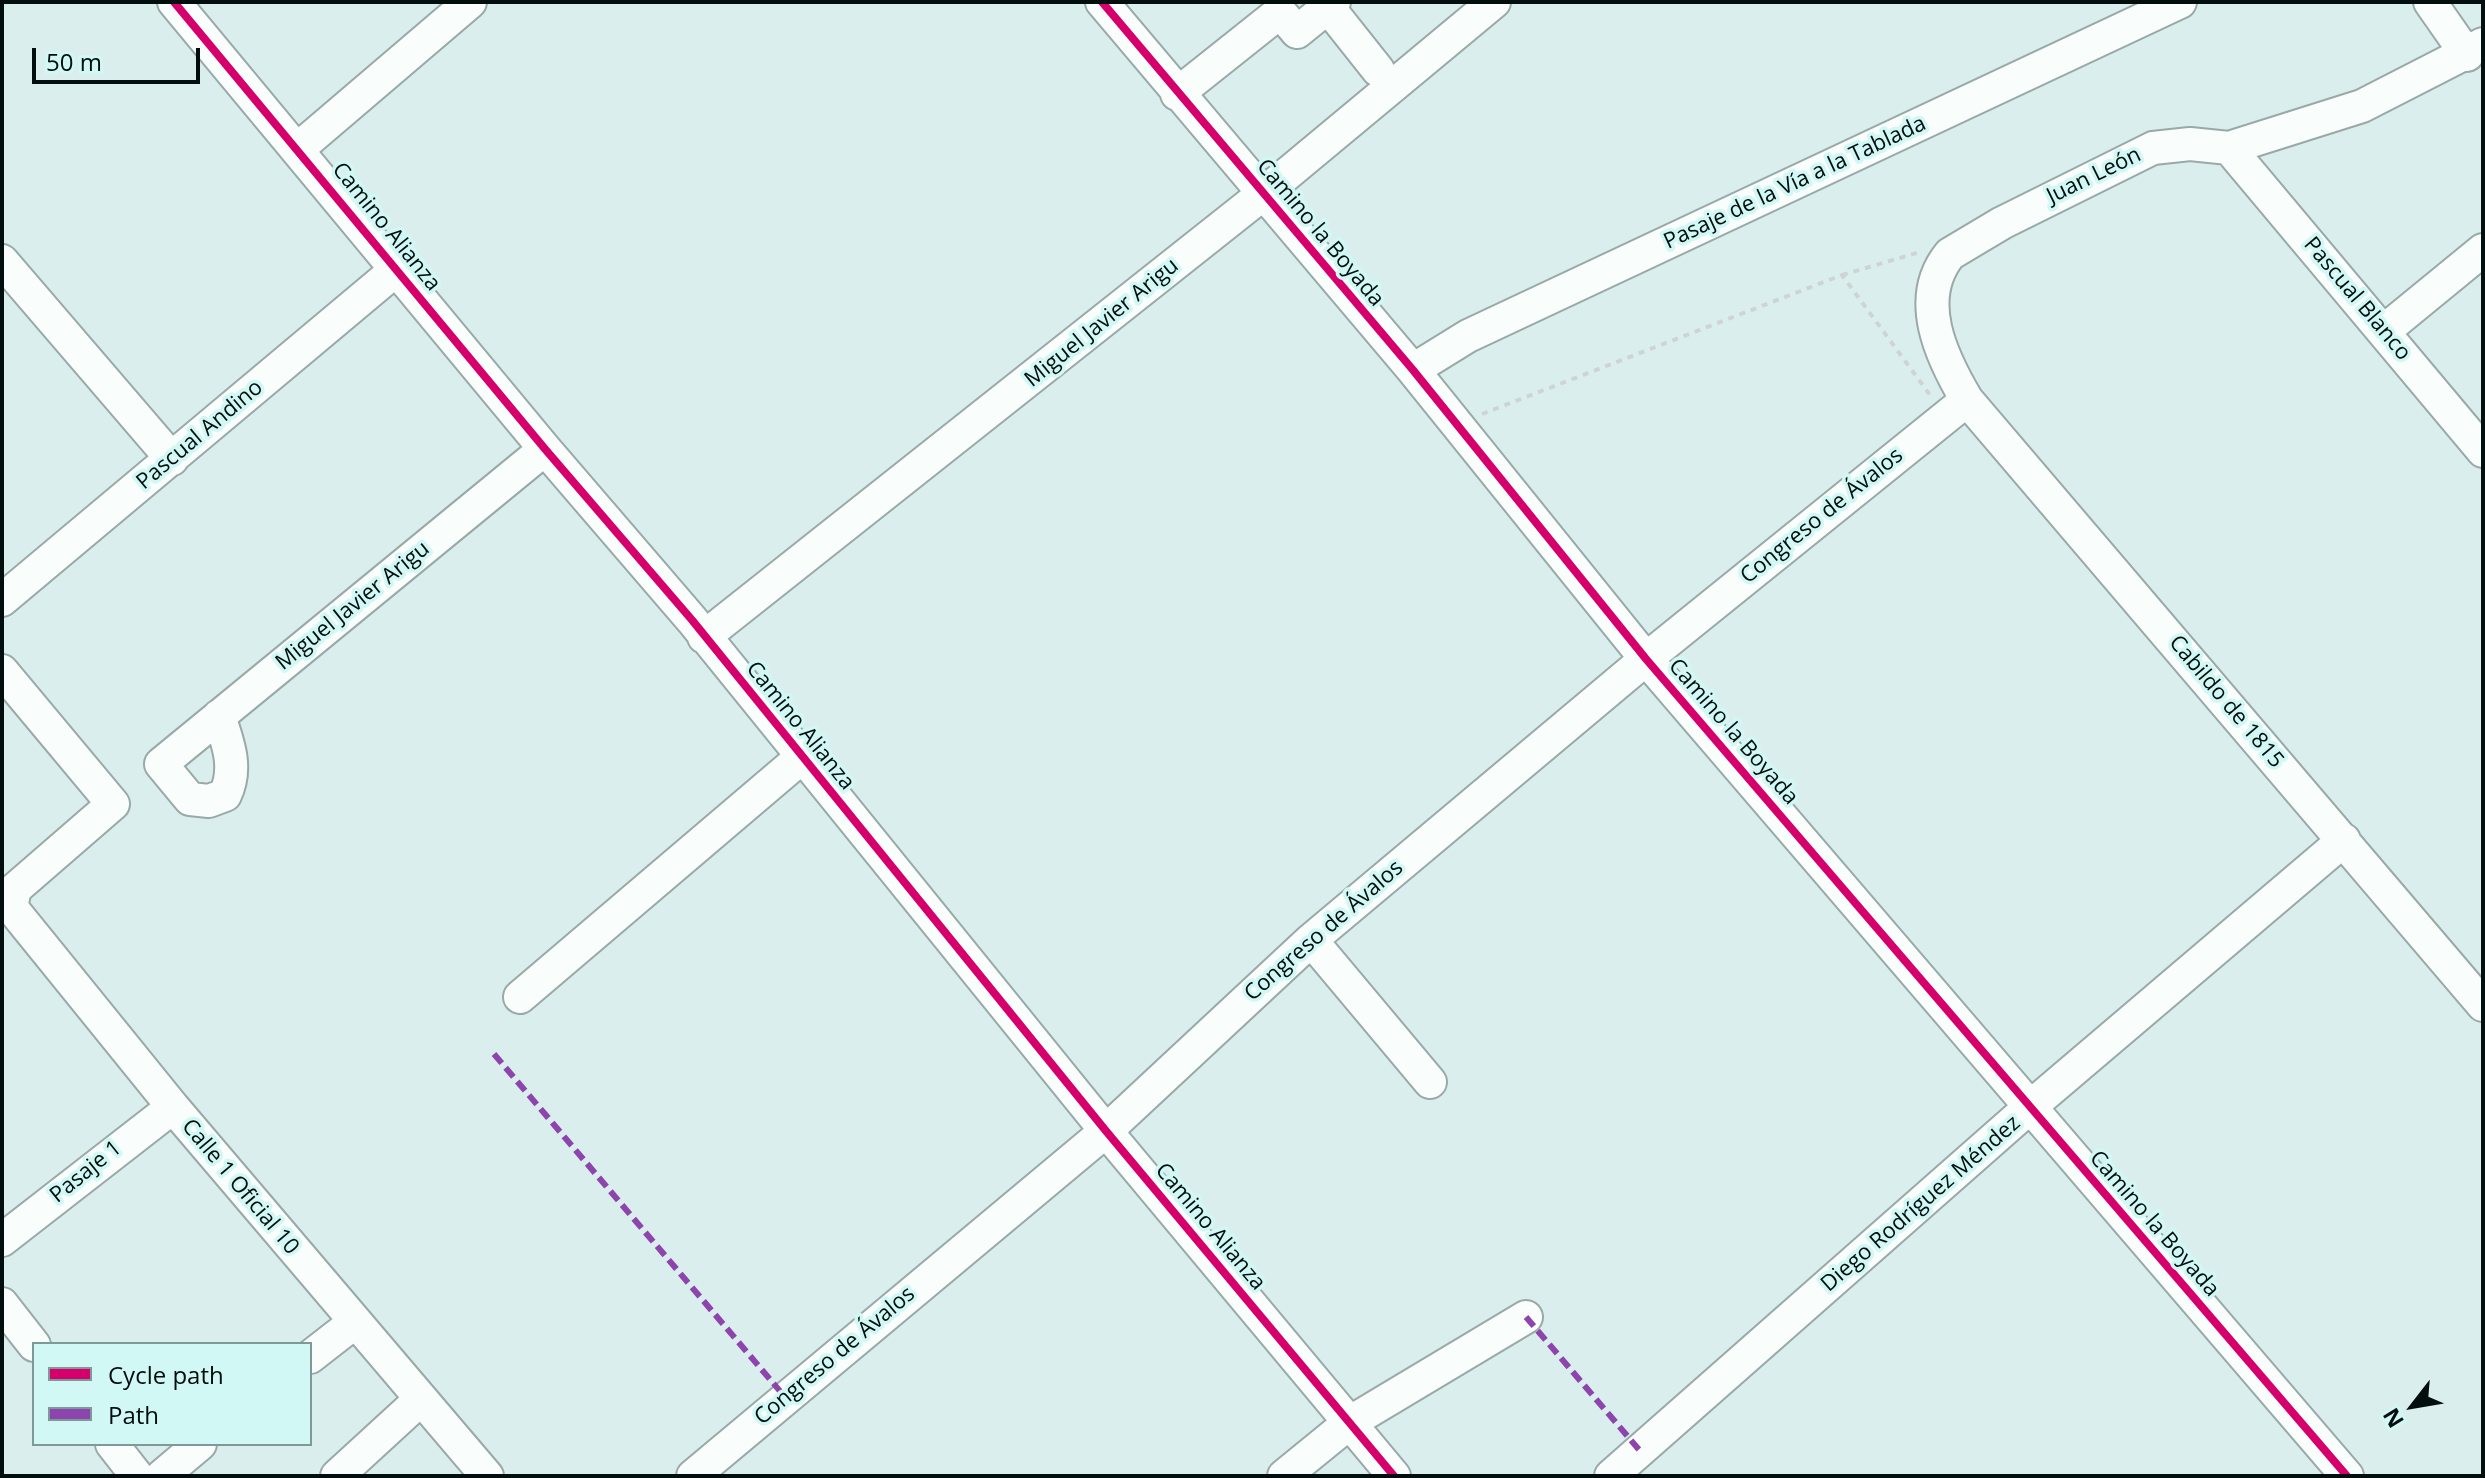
<!DOCTYPE html>
<meta charset="utf-8">
<style>
body{margin:0}
#map{position:relative;width:2485px;height:1478px;overflow:hidden;background:#daefed;font-family:"Open Sans",sans-serif}
canvas{display:block}
.frame{position:absolute;inset:0;border:4px solid #020e0d;pointer-events:none}
.legend{position:absolute;left:32px;top:1342px;width:280px;height:104px;box-sizing:border-box;background:#d1f8f5;border:2px solid #7e9a98;margin:0;padding:10px 14px;list-style:none;font-size:24px;color:#020e0d}
.legend li{display:flex;align-items:center;gap:16px;height:40px}
.legend b{width:40px;border:2px solid #7e9a98}
.north{position:absolute;left:2373px;top:1366px;width:80px;height:80px;-webkit-text-stroke:6px #d1f8f5;paint-order:stroke;rotate:239deg;font-size:22px;font-weight:700;line-height:32px;text-align:center;color:#020e0d}
.north::after{content:'';display:block;margin:auto;width:28px;height:36px;background:#020e0d;clip-path:polygon(50% 0,100% 100%,50% 72%,0 100%)}
.scale{position:absolute;left:32px;top:48px;width:168px;height:36px;box-sizing:border-box;border:4px solid #020e0d;border-top:0;padding-left:10px;font-size:24px;line-height:28px;white-space:nowrap;color:#020e0d;-webkit-text-stroke:6px #d1f8f5;paint-order:stroke}
</style>
<div id="map">
<canvas width="2485" height="1478"></canvas>
<div class="frame"></div>
<ul class="legend">
<li><b style="height:10px;background:#d6006c"></b>Cycle path</li>
<li><b style="height:10px;background:#8e44ad"></b>Path</li>
</ul>
<div class="north">N</div>
<div class="scale">50 m</div>
</div>
<script>
const g = document.querySelector('canvas').getContext('2d');
g.lineJoin = 'round';
function trace(path, color, width, dash) { g.strokeStyle = color; g.lineWidth = width; g.lineCap = dash ? 'butt' : 'round'; g.setLineDash(dash || []); g.stroke(path); }
function drawText(font, color, halo, rows, align = 'center') {
  g.font = font + ' "Open Sans",sans-serif'; g.lineWidth = 7; g.setLineDash([]); g.textBaseline = 'middle'; g.strokeStyle = halo; g.fillStyle = color; for (const [text, x, y, turn = 0] of rows) {
    g.save(); g.translate(x, y); g.rotate((+turn || 0) * Math.PI / 180); g.textAlign = isNaN(turn) ? turn : align; if (halo) g.strokeText(text, 0, 0); g.fillText(text, 0, 0); g.restore();
  }
}
const path = new Path2D(`
 M 1842,275 L 1920,252
 M 1482,414 L 1842,275 L 1930,395`);
const minor = new Path2D(`
 M 174,2 L 545,449 L 692,620 L 1106,1131 L 1394,1476
 M 1102,2 L 1413,370 L 1646,659 L 2347,1476
 M 2430,2 L 2467,55
 M 1328,7 L 1378,70
 M 2483,44 L 2362,106 L 2229,148 L 2190,144 L 2153,148 L 2002,223 L 1950,254 C 1913,299 1942,358 1967,400 L 2483,1005
 M 1177,94 L 1280,12 L 1297,32 L 1334,2
 M 299,148 L 470,2
 M 2229,148 L 2483,451
 M 2,261 L 172,459
 M 2384,331 L 2483,250
 M 1413,370 L 1468,336 L 2180,2
 M 2,600 L 397,269
 M 704,637 L 1263,194 L 1494,2
 M 2,671 L 113,804 L 15,889 L 11,907 L 173,1107 L 487,1476
 M 219,716 C 228,743 238,768 225,795 L 209,801 L 190,799 L 161,764 L 545,449
 M 1311,940 L 1430,1082
 M 520,997 L 802,757
 M 2,1240 L 173,1107
 M 2,1304 L 34,1345
 M 310,1357 L 355,1322
 M 112,1444 L 137,1476
 M 162,1476 L 200,1444
 M 337,1476 L 421,1399
 M 693,1476 L 1106,1131 L 1311,940 L 1646,659 L 1967,400
 M 1284,1476 L 1349,1423 L 1526,1317
 M 1611,1476 L 2030,1107 L 2344,840`);
const quiet = new Path2D(`
 M 494,1054 L 785,1397
 M 1526,1317 L 1641,1452`);
const cycleway = new Path2D(`
 M 174,2 L 545,449 L 692,620 L 1106,1131 L 1394,1476
 M 1102,2 L 1413,370 L 1646,659 L 2347,1476`);
const streetNames = [
 ["Juan León",2094,176,-26],
 ["Pasaje de la Vía a la Tablada",1795,183,-25],
 ["Camino Alianza",386,227,51],
 ["Camino la Boyada",1320,233,50],
 ["Pascual Blanco",2357,299,50],
 ["Miguel Javier Arigu",1102,323,-39],
 ["Pascual Andino",200,435,-40],
 ["Congreso de Ávalos",1822,516,-39],
 ["Miguel Javier Arigu",353,606,-39],
 ["Cabildo de 1815",2226,702,50],
 ["Camino Alianza",800,726,51],
 ["Camino la Boyada",1733,732,49],
 ["Congreso de Ávalos",1324,931,-41],
 ["Pasaje 1",86,1172,-39],
 ["Calle 1 Oficial 10",240,1187,50],
 ["Diego Rodríguez Méndez",1921,1204,-41],
 ["Camino la Boyada",2154,1224,49],
 ["Camino Alianza",1210,1227,50],
 ["Congreso de Ávalos",835,1356,-40]
];
trace(minor, '#98a9a7', 36);
trace(path, '#ced4d4', 4, [6, 6]);
trace(minor, '#f9fdfc', 32);
trace(quiet, '#8e44ad', 6, [12, 6]);
trace(cycleway, '#d6006c', 8);
drawText('22px', '#020e0d', '#d1f8f5', streetNames);
</script>
